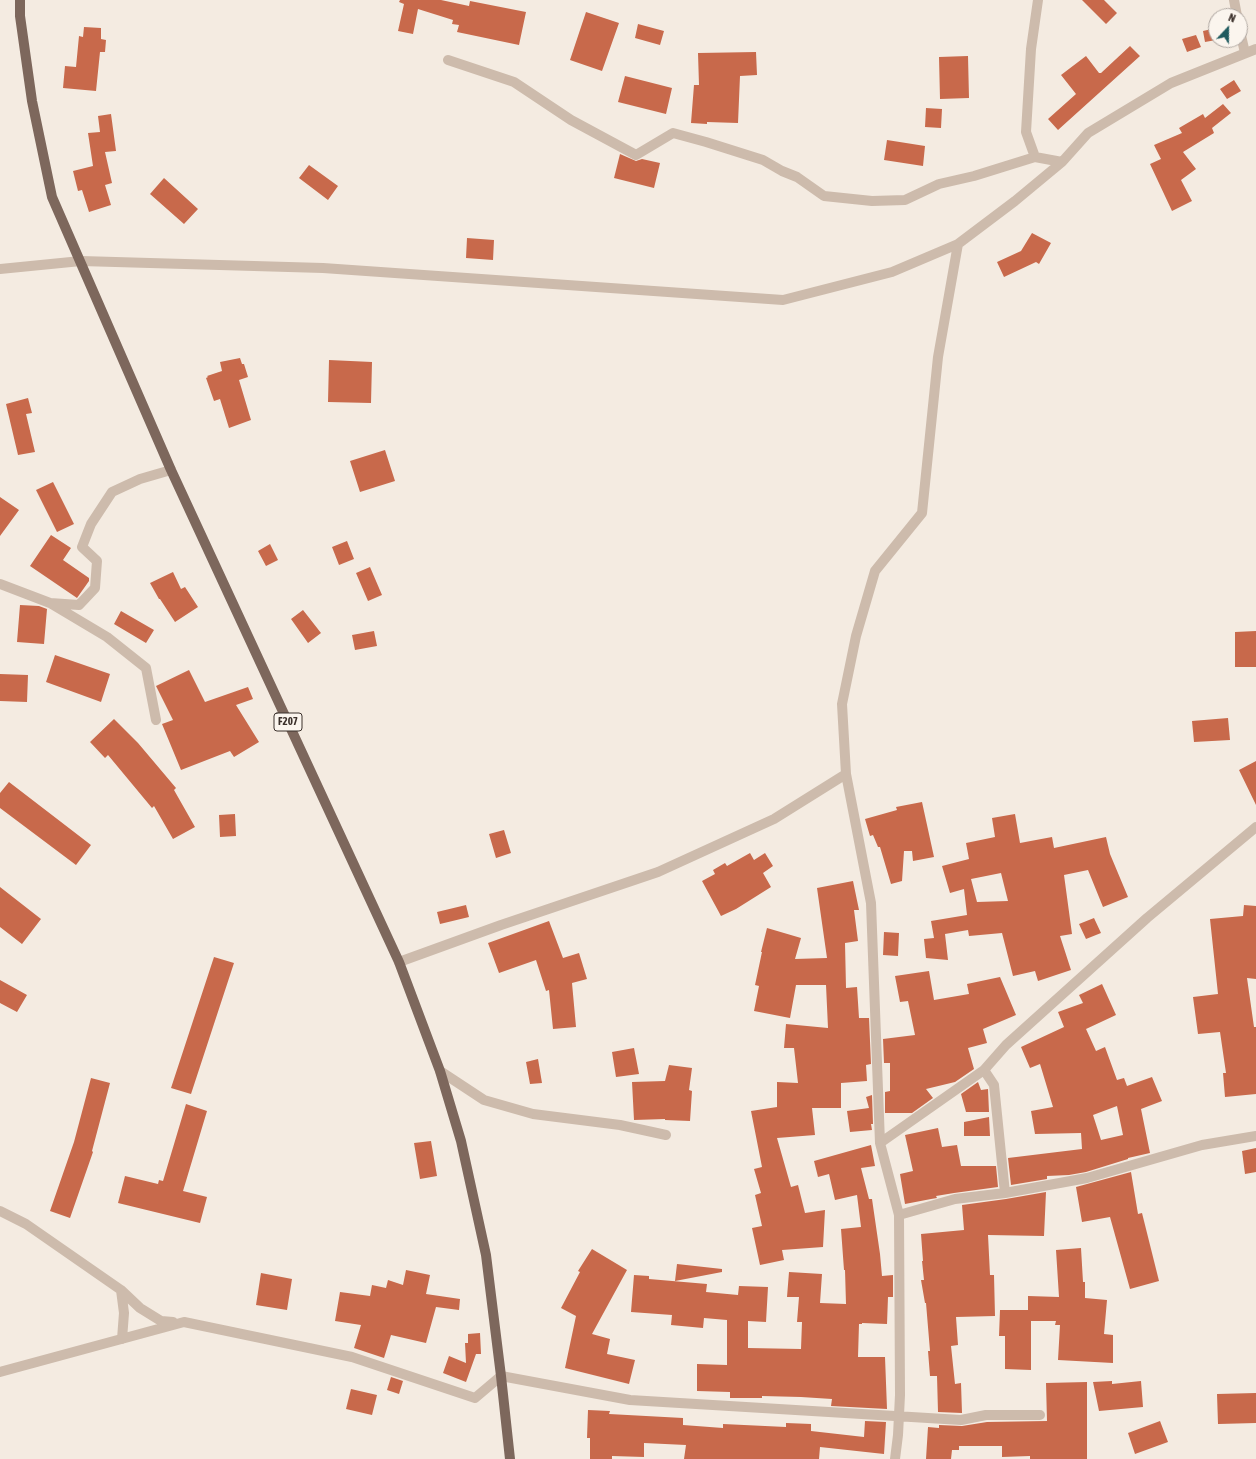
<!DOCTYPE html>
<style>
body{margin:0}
#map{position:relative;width:1256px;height:1459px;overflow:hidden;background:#f4ebe1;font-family:"Asap Condensed",sans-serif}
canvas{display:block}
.north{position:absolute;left:1208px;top:8px;width:40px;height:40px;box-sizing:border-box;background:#fbf5ee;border:1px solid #aea6a0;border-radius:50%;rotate:22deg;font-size:11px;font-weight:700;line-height:16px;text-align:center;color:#3b302b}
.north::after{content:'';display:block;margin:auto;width:14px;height:18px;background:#1f5a5e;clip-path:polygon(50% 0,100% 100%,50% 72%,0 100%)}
</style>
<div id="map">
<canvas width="1256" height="1459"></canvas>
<div class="north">N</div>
</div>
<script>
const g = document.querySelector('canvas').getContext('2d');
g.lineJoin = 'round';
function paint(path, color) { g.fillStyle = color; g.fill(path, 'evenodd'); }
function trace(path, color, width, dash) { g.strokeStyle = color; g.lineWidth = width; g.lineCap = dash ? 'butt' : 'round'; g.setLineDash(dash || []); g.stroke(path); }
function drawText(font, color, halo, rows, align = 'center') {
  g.font = font + ' "Asap Condensed",sans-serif'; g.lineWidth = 3; g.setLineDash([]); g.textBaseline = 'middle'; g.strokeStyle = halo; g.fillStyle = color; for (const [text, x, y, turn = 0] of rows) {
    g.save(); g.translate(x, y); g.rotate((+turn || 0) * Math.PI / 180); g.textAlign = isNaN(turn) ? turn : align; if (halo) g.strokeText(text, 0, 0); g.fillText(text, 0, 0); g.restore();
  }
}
const building = new Path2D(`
 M 400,0 L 441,0 L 469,6 L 470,1 L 526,12 L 519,45 L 457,32 L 459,25 L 452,24 L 453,20 L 418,9 L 413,34 L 398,31 L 404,4 L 399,2 Z
 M 1082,0 L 1104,0 L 1117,13 L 1106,24 Z
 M 586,12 L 619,23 L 602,71 L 570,60 Z
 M 638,24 L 664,31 L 660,45 L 635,38 Z
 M 84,27 L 101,28 L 101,39 L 106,40 L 105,52 L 100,52 L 96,91 L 63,88 L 65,66 L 76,67 L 79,36 L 83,37 Z
 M 1216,28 L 1216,40 L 1205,42 L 1203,31 Z
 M 1196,35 L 1201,47 L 1187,52 L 1182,39 Z
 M 1130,46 L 1140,56 L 1058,130 L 1048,119 L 1076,94 L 1061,75 L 1086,56 L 1099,73 L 1101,73 Z
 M 756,52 L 757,75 L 740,76 L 738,123 L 707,122 L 707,124 L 691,123 L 694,85 L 699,85 L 698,53 Z
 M 968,56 L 969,98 L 940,99 L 939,57 Z
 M 625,76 L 672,88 L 666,114 L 618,102 Z
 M 1234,80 L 1241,91 L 1227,99 L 1220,89 Z
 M 1223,104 L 1231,113 L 1212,128 L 1214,133 L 1183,152 L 1196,169 L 1181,180 L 1192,201 L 1172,211 L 1150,164 L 1161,159 L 1154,145 L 1182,133 L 1179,128 L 1203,114 L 1205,118 Z
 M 926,108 L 942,109 L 941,128 L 925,127 Z
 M 111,114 L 116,151 L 105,152 L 112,183 L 105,185 L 111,205 L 89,212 L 82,190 L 78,191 L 73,171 L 93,166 L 88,133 L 100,132 L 98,116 Z
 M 887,140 L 925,146 L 923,166 L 884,160 Z
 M 620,154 L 636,161 L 642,159 L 660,163 L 654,188 L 614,178 Z
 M 309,165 L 338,186 L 328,200 L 299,178 Z
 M 164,178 L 198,209 L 184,224 L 150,194 Z
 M 1032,233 L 1051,243 L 1039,264 L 1036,262 L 1004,277 L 997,262 L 1021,251 Z
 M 467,238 L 494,240 L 493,260 L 466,258 Z
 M 240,358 L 242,364 L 244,364 L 248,377 L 239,380 L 251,420 L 229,428 L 220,399 L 214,401 L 206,378 L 208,377 L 207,376 L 222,371 L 220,362 Z
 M 329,360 L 372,362 L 371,403 L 328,402 Z
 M 28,398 L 32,413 L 26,414 L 35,452 L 18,455 L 6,404 Z
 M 385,450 L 395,481 L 360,492 L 350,461 Z
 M 53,482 L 74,524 L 57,532 L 36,490 Z
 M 0,497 L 19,510 L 0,536 Z
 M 51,535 L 71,548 L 63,560 L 89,578 L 89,581 L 77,598 L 30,566 Z
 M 347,541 L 354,559 L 339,565 L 332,547 Z
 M 270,544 L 278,560 L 266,566 L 258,551 Z
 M 370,567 L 382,595 L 368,601 L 356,573 Z
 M 173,572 L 181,589 L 185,587 L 198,607 L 175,622 L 160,599 L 159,599 L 150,583 Z
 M 20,605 L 39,606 L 47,609 L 44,644 L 17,642 Z
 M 303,610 L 321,633 L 308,643 L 291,619 Z
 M 121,611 L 154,630 L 146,643 L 114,624 Z
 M 374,631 L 377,646 L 355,650 L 352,635 Z
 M 1256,631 L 1256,667 L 1235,667 L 1235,632 Z
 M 55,655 L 110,674 L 101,702 L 46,682 Z
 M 189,670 L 205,702 L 248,687 L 253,699 L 236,705 L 259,742 L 234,757 L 230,751 L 181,770 L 162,724 L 173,720 L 156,686 Z
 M 0,674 L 28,675 L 27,702 L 0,701 Z
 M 1228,718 L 1230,740 L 1194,742 L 1192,721 Z
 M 114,719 L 138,743 L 176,788 L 174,790 L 195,827 L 173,839 L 154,806 L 152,808 L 108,755 L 105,758 L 90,742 Z
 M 1256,761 L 1256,805 L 1239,770 Z
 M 9,782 L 91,845 L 76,865 L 0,808 L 0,793 Z
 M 922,802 L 934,857 L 913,861 L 912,851 L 904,851 L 902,881 L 891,884 L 880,847 L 878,847 L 873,835 L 870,836 L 865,819 L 897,810 L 896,807 Z
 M 235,814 L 236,836 L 220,837 L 219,815 Z
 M 1015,814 L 1020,843 L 1052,837 L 1054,848 L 1106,837 L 1110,854 L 1128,897 L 1103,907 L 1088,870 L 1064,875 L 1072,934 L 1060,936 L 1071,970 L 1038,981 L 1035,971 L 1013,976 L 1002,933 L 969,936 L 968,930 L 945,934 L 948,960 L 926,958 L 924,939 L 934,938 L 931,921 L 967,915 L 964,889 L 950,893 L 942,866 L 969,859 L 966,843 L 995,837 L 992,818 ZM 1001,873 L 1008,901 L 977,902 L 971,879 Z
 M 504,830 L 511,853 L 496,858 L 489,834 Z
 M 750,853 L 754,860 L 765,853 L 773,866 L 763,873 L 771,887 L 736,909 L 721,916 L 702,881 L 715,874 L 713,870 L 725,863 L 727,866 Z
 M 853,881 L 859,910 L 854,910 L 858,941 L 845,943 L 846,988 L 857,987 L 859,1018 L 869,1018 L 871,1064 L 866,1065 L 867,1081 L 841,1083 L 841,1108 L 812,1108 L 815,1135 L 777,1138 L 791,1187 L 798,1185 L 805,1213 L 825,1210 L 823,1247 L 782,1250 L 784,1260 L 760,1265 L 752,1228 L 762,1226 L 755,1195 L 761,1193 L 754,1169 L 762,1167 L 751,1111 L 777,1107 L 777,1082 L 798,1083 L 794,1048 L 784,1048 L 786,1024 L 828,1028 L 826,985 L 796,985 L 790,1018 L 754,1011 L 759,986 L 755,985 L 762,952 L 761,952 L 767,928 L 801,938 L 795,959 L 827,958 L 817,888 Z
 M 0,887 L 41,919 L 22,944 L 0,927 Z
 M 466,905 L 469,917 L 440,924 L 437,912 Z
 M 1244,905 L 1256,906 L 1256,979 L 1247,978 L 1254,1027 L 1256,1027 L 1256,1094 L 1225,1097 L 1223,1073 L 1226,1073 L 1220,1032 L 1198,1034 L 1193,997 L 1218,994 L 1210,919 L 1243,916 Z
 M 1094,918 L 1101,933 L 1086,939 L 1079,924 Z
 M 549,921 L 563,958 L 579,953 L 587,979 L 572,983 L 576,1027 L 553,1029 L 549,990 L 546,991 L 536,960 L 499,973 L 488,943 Z
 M 884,932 L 899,933 L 898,956 L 883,955 Z
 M 214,957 L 234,963 L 191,1094 L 171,1088 Z
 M 929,971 L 934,1000 L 969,994 L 967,984 L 1000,977 L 1016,1015 L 983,1029 L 987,1043 L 968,1048 L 974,1069 L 955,1082 L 926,1089 L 933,1098 L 912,1113 L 885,1113 L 885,1092 L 890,1091 L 890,1063 L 884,1063 L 883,1039 L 915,1035 L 908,1001 L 900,1002 L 895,976 Z
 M 0,980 L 27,995 L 17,1012 L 0,1003 Z
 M 1102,984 L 1116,1015 L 1086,1029 L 1096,1051 L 1105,1047 L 1117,1080 L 1124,1078 L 1127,1086 L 1152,1077 L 1162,1101 L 1141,1109 L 1150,1153 L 1128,1158 L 1128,1159 L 1086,1172 L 1069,1175 L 1047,1176 L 1047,1179 L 1011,1185 L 1008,1158 L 1082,1149 L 1081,1133 L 1035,1134 L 1031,1111 L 1053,1107 L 1040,1064 L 1030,1068 L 1021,1047 L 1064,1027 L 1058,1012 L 1083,1003 L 1079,995 ZM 1117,1106 L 1123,1135 L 1101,1140 L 1093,1115 Z
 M 634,1048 L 639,1074 L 616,1077 L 612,1052 Z
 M 538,1059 L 542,1083 L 530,1084 L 526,1062 Z
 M 669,1065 L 692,1068 L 689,1090 L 692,1091 L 690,1121 L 665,1120 L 665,1119 L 634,1120 L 632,1082 L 665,1081 Z
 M 91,1078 L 110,1083 L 92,1151 L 93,1152 L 70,1218 L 50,1211 L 74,1142 Z
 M 978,1082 L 981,1090 L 988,1089 L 989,1112 L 966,1112 L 961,1094 Z
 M 872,1095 L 873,1124 L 871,1124 L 872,1130 L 850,1132 L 847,1111 L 869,1108 L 866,1097 Z
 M 186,1104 L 207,1111 L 183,1191 L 207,1197 L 200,1223 L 118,1203 L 125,1176 L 158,1184 L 159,1180 L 163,1181 Z
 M 989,1117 L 990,1136 L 964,1136 L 964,1122 Z
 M 938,1128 L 942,1147 L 957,1145 L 961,1166 L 996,1166 L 998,1187 L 954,1193 L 936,1196 L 937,1198 L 931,1199 L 905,1204 L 900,1174 L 913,1171 L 905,1135 Z
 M 431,1141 L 437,1176 L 420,1179 L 414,1143 Z
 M 871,1145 L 875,1166 L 861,1168 L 869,1199 L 872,1199 L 880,1254 L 882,1276 L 893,1275 L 893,1297 L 888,1297 L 887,1324 L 862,1323 L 862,1324 L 859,1324 L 858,1357 L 885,1357 L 887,1409 L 831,1406 L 832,1399 L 801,1397 L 762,1396 L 762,1398 L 730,1398 L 730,1392 L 697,1391 L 697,1364 L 727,1365 L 727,1320 L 704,1318 L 703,1328 L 671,1325 L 672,1315 L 631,1312 L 634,1275 L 649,1276 L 649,1279 L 707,1284 L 706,1292 L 738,1295 L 739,1286 L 768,1287 L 766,1322 L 748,1321 L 748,1348 L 801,1349 L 802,1322 L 797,1322 L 799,1297 L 787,1297 L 789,1272 L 822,1274 L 820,1303 L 846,1304 L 845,1270 L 844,1270 L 841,1229 L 861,1227 L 857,1195 L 835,1200 L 829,1174 L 818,1177 L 814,1161 Z
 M 1256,1148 L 1256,1172 L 1245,1174 L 1242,1151 Z
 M 1131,1172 L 1138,1214 L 1142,1213 L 1159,1281 L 1130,1289 L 1110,1217 L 1082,1222 L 1076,1187 Z
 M 1046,1192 L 1044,1236 L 988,1235 L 990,1275 L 994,1275 L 995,1316 L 956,1317 L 958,1345 L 951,1346 L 955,1384 L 961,1383 L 962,1413 L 938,1412 L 937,1376 L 930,1376 L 928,1351 L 930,1351 L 926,1303 L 925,1303 L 921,1280 L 924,1280 L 922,1261 L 923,1261 L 921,1234 L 964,1230 L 962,1205 L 1006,1199 Z
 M 1081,1248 L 1083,1282 L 1085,1282 L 1085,1298 L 1107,1300 L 1104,1334 L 1113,1335 L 1113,1363 L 1058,1360 L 1060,1325 L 1055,1325 L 1056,1321 L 1031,1321 L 1031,1370 L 1005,1369 L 1005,1336 L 999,1336 L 1000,1310 L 1028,1310 L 1028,1296 L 1059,1297 L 1056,1250 Z
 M 592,1249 L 627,1270 L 592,1334 L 610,1339 L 607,1354 L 635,1360 L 629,1384 L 565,1368 L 576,1316 L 561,1308 L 580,1272 L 578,1271 Z
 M 677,1264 L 722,1269 L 722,1272 L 675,1281 Z
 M 406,1270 L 430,1275 L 426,1294 L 460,1299 L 459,1310 L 436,1307 L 426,1343 L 391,1335 L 384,1358 L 354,1348 L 361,1325 L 335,1321 L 340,1292 L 370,1296 L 372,1285 L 386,1288 L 388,1280 L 403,1285 Z
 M 261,1273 L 292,1279 L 287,1310 L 256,1305 Z
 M 480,1333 L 481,1354 L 476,1354 L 466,1382 L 443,1373 L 449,1356 L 466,1363 L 465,1343 L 468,1343 L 468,1334 Z
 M 391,1377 L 403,1381 L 399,1394 L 387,1390 Z
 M 1112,1381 L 1112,1384 L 1141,1381 L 1143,1407 L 1099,1411 L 1093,1382 Z
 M 1087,1382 L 1087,1459 L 1030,1459 L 1030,1456 L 1002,1457 L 1002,1446 L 959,1446 L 959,1450 L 952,1450 L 951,1459 L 926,1459 L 928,1427 L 939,1428 L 939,1425 L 962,1426 L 987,1422 L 1047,1421 L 1046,1383 Z
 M 351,1389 L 377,1395 L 372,1415 L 346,1409 Z
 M 1256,1393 L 1256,1423 L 1218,1424 L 1217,1394 Z
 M 588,1410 L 610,1411 L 609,1414 L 683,1418 L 683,1425 L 723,1428 L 723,1424 L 786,1427 L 786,1423 L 811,1424 L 811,1431 L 864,1437 L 865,1421 L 886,1422 L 884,1454 L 820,1447 L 819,1459 L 684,1459 L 686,1445 L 644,1443 L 644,1457 L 612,1456 L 612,1459 L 590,1459 L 590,1438 L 587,1438 Z
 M 1160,1421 L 1168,1442 L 1135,1454 L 1128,1433 Z`);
const minor = new Path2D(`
 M 1038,0 L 1031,49 L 1026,132 L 1035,157 L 1062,162
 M 1234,0 L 1237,16
 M 1240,31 L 1245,53
 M 448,60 L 514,82 L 571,120 L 636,155 L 673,133 L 706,142 L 763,160 L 782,171 L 797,177 L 824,196 L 872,201 L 905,200 L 939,184 L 974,176 L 1035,157
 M 0,269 L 81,261 L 323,268 L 783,300 L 892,272 L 958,244 L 1015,201 L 1062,162 L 1088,133 L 1171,83 L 1256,49
 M 0,584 L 50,603 L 107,637 L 146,668 L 156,720
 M 50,603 L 79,605 L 95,588 L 97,561 L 82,547 L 91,524 L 112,492 L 140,479 L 171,470
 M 399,962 L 501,925 L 658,872 L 774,819 L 846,774
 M 984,1070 L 994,1085 L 1005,1193
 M 440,1071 L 484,1100 L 533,1114 L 620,1125 L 666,1135
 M 880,1143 L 984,1070 L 1006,1045 L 1147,918 L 1256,827
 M 0,1211 L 26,1224 L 121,1290 L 140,1308 L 161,1321 L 173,1322
 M 899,1215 L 955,1199 L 1005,1193 L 1087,1178 L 1202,1145 L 1256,1136
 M 121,1290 L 124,1313 L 122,1339
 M 0,1372 L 184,1322 L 352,1357 L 475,1398 L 501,1376 L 630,1400 L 961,1420 L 986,1415 L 1040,1415
 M 895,1459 L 898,1435 L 900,1395 L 899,1215 L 880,1143 L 871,903 L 846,774 L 842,704 L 856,636 L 875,571 L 922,513 L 938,357 L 958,244`);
const primary = new Path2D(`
 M 20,0 L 20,16 L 32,101 L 52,197 L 171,470 L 399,962 L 440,1071 L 461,1141 L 486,1255 L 501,1376 L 510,1459`);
const shields = [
 [288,722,28]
];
const shieldNames = [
 ["F207",288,722]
];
paint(building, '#c8694b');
trace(minor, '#cdbbac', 10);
trace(primary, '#7d675c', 10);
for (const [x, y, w] of shields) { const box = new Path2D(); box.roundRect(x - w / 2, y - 9, w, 18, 3); g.fillStyle = '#fbf5ee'; g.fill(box); trace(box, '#3b302b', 1); }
drawText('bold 11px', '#3b302b', null, shieldNames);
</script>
